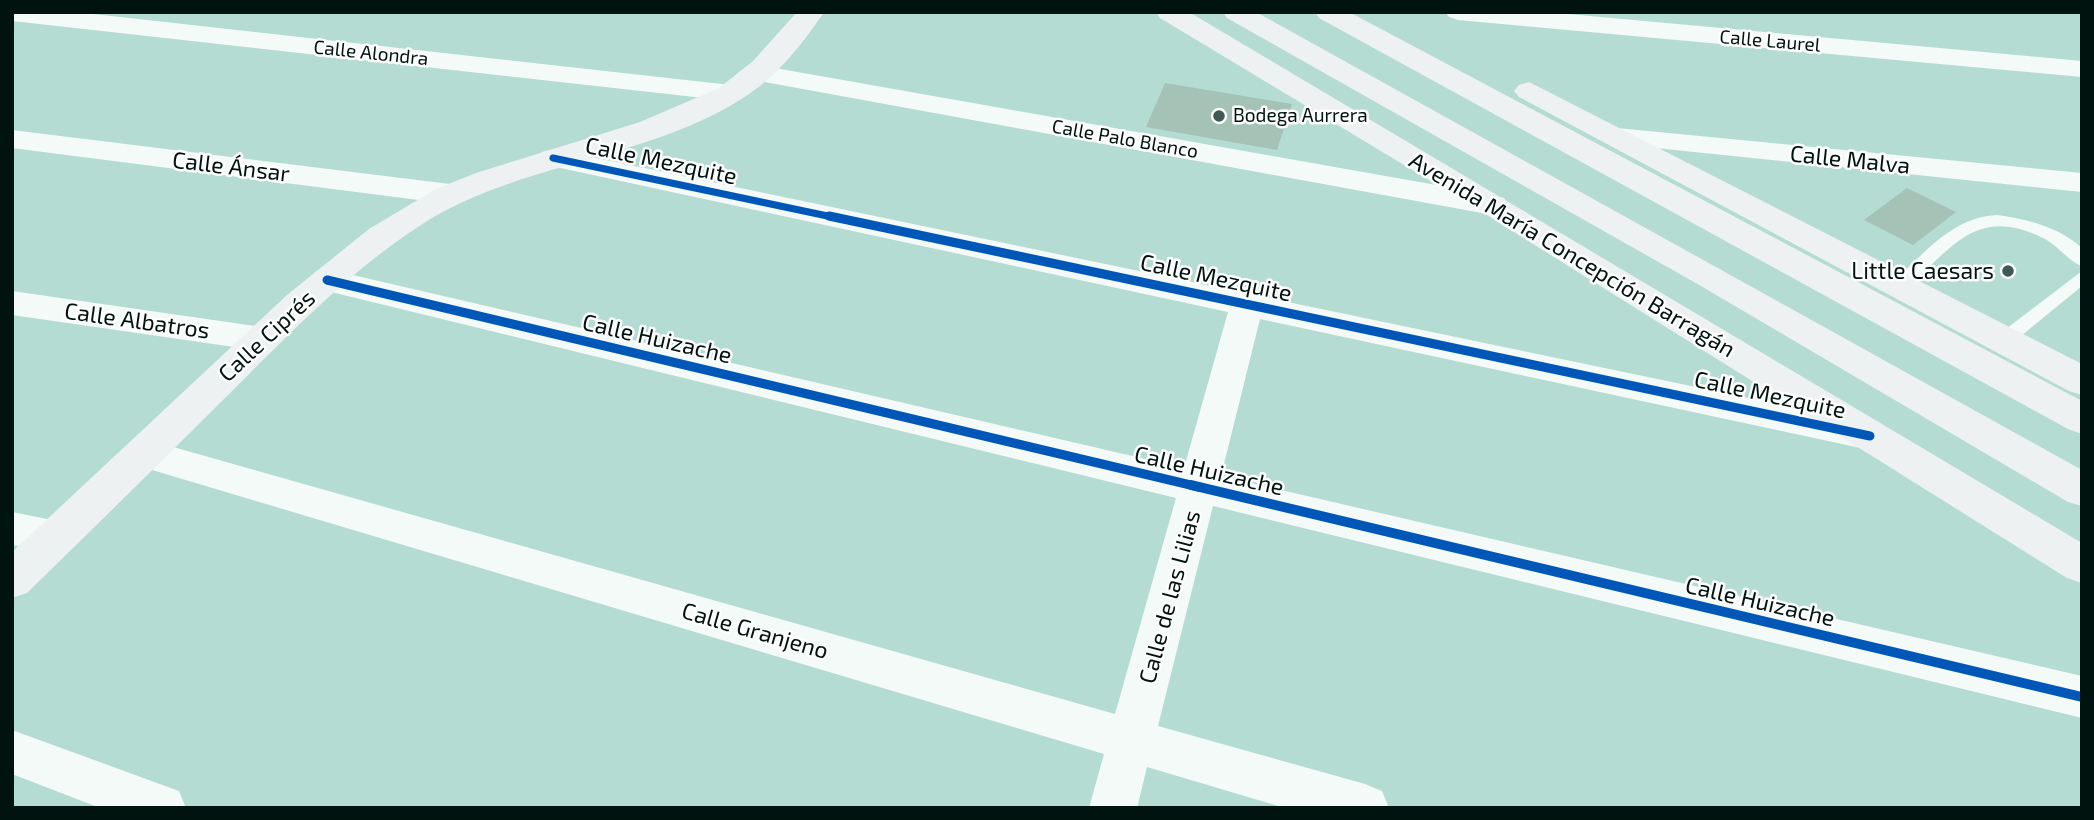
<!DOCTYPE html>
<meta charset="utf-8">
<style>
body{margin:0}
#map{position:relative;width:2094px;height:820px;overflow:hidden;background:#b4dcd3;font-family:"Exo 2",sans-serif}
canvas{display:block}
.frame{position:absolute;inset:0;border:14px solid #00130f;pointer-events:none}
</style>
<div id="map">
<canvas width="2094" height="820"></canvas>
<div class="frame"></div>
</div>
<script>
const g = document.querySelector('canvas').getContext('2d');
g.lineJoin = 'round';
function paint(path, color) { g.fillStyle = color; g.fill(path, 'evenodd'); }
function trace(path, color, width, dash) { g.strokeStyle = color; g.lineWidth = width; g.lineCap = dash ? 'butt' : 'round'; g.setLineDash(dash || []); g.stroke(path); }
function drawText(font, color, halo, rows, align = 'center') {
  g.font = font + ' "Exo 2",sans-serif'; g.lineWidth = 5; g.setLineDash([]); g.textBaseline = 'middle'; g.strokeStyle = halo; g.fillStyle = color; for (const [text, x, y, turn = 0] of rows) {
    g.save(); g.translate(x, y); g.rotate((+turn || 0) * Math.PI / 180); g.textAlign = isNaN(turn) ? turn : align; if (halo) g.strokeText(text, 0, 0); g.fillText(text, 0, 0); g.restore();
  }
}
const building = new Path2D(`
 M 1165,83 L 1292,104 L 1277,150 L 1146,127 Z
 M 1907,188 L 1956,212 L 1913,245 L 1864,220 Z`);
const lane = new Path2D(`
 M 1997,215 C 2027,219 2059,227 2082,248 L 2082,266 C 2071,263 2056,244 2043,238 C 1976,205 1952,248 1906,289 L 1894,289 L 1891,285 L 1894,281 C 1925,253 1952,217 1997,215 Z
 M 2082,271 L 2082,286 L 2010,345 L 1998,345 L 1995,340 L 1998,335 Z`);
const street = new Path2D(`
 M 12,12 L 75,12 L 731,85 L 741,87 L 745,93 L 741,99 L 731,101 L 12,21 Z
 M 1445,12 L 1546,12 L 2082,61 L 2082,77 L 1458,20 L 1449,17 Z
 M 758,65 L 1493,195 L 1504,198 L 1509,205 L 1504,212 L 1493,215 L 748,79 L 744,73 L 748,67 Z
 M 1617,128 L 2082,173 L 2082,192 L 1607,143 L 1602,137 L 1607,131 Z
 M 12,130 L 450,184 L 461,187 L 465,194 L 461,201 L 450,204 L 12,148 Z
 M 553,149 L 1883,426 L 1889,436 L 1883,446 L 1870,450 L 1260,319 L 1221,476 L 2082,676 L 2082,718 L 1213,506 L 1158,726 L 1365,784 L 1382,791 L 1389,808 L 1285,808 L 1147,767 L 1137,808 L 1089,808 L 1104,754 L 132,464 L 126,454 L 132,444 L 145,439 L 1115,714 L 1176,498 L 327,291 L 315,288 L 310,280 L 315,272 L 327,269 L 1184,468 L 1228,312 L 542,164 L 538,158 L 542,152 Z
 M 12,291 L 262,327 L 274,330 L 279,339 L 274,348 L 262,351 L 12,315 Z
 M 12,512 L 72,524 L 78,536 L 72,548 L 58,553 L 12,545 Z
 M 12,730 L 179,791 L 186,808 L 100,808 L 12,774 Z`);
const secondary = new Path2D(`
 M 797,12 L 824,12 C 804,42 779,74 749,94 C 652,160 522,160 421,225 C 343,275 278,346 212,411 C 151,472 89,532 27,593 L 12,598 L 12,552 L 287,295 L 369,229 L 436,189 L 476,173 L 640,122 L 719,88 L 753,61 Z
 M 1156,12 L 1189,12 L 2082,543 L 2082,583 L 2067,578 L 1482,212 L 1160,18 Z
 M 1223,12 L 1256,12 L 2082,470 L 2082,506 L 2068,502 L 1701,286 L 1227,18 Z
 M 1315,12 L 1349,12 L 2082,401 L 2082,434 L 2068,429 L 1319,18 Z
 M 1529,82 L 2082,364 L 2082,395 L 2069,391 L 1519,97 L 1514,91 L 1519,85 Z`);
const cyclewayFar2 = new Path2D(`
 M 553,158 L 837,218`);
const cyclewayFar1 = new Path2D(`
 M 829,216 L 1870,436
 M 327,280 L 1199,487`);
const cycleway = new Path2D(`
 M 1191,485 L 2082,697`);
const markers = [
 [1219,116,7,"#3f5954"],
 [2008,271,7,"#3f5954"]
];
const farStreetnames = [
 ["Calle Laurel",1770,41,5],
 ["Calle Alondra",371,53,6],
 ["Calle Palo Blanco",1125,139,10]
];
const farPoinames = [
 ["Bodega Aurrera",1233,116]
];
const streetNames = [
 ["Calle Malva",1850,160,6],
 ["Calle Mezquite",661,161,12],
 ["Calle Ánsar",231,167,7],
 ["Avenida María Concepción Barragán",1572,255,31],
 ["Calle Mezquite",1216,278,12],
 ["Calle Albatros",137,321,8],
 ["Calle Ciprés",267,336,-43],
 ["Calle Huizache",657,339,13],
 ["Calle Mezquite",1770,395,12],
 ["Calle Huizache",1209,471,13],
 ["Calle de las Lilias",1170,597,-75],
 ["Calle Huizache",1760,602,13],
 ["Calle Granjeno",755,631,16]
];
const poiNames = [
 ["Little Caesars",1994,271]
];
paint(building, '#a5c2b7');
paint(lane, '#f4faf8');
paint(street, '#f4faf8');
paint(secondary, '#eef1f1');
trace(cyclewayFar2, '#0057b8', 7);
trace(cyclewayFar1, '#0057b8', 9);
trace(cycleway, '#0057b8', 10);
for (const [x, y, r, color] of markers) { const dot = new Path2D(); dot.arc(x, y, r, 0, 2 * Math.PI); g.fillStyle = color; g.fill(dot); trace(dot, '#fdfdfd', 2.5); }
drawText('19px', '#00130f', '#fdfdfd', farStreetnames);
drawText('19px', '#00130f', '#fdfdfd', farPoinames, 'left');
drawText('23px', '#00130f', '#fdfdfd', streetNames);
drawText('23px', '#00130f', '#fdfdfd', poiNames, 'right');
</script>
